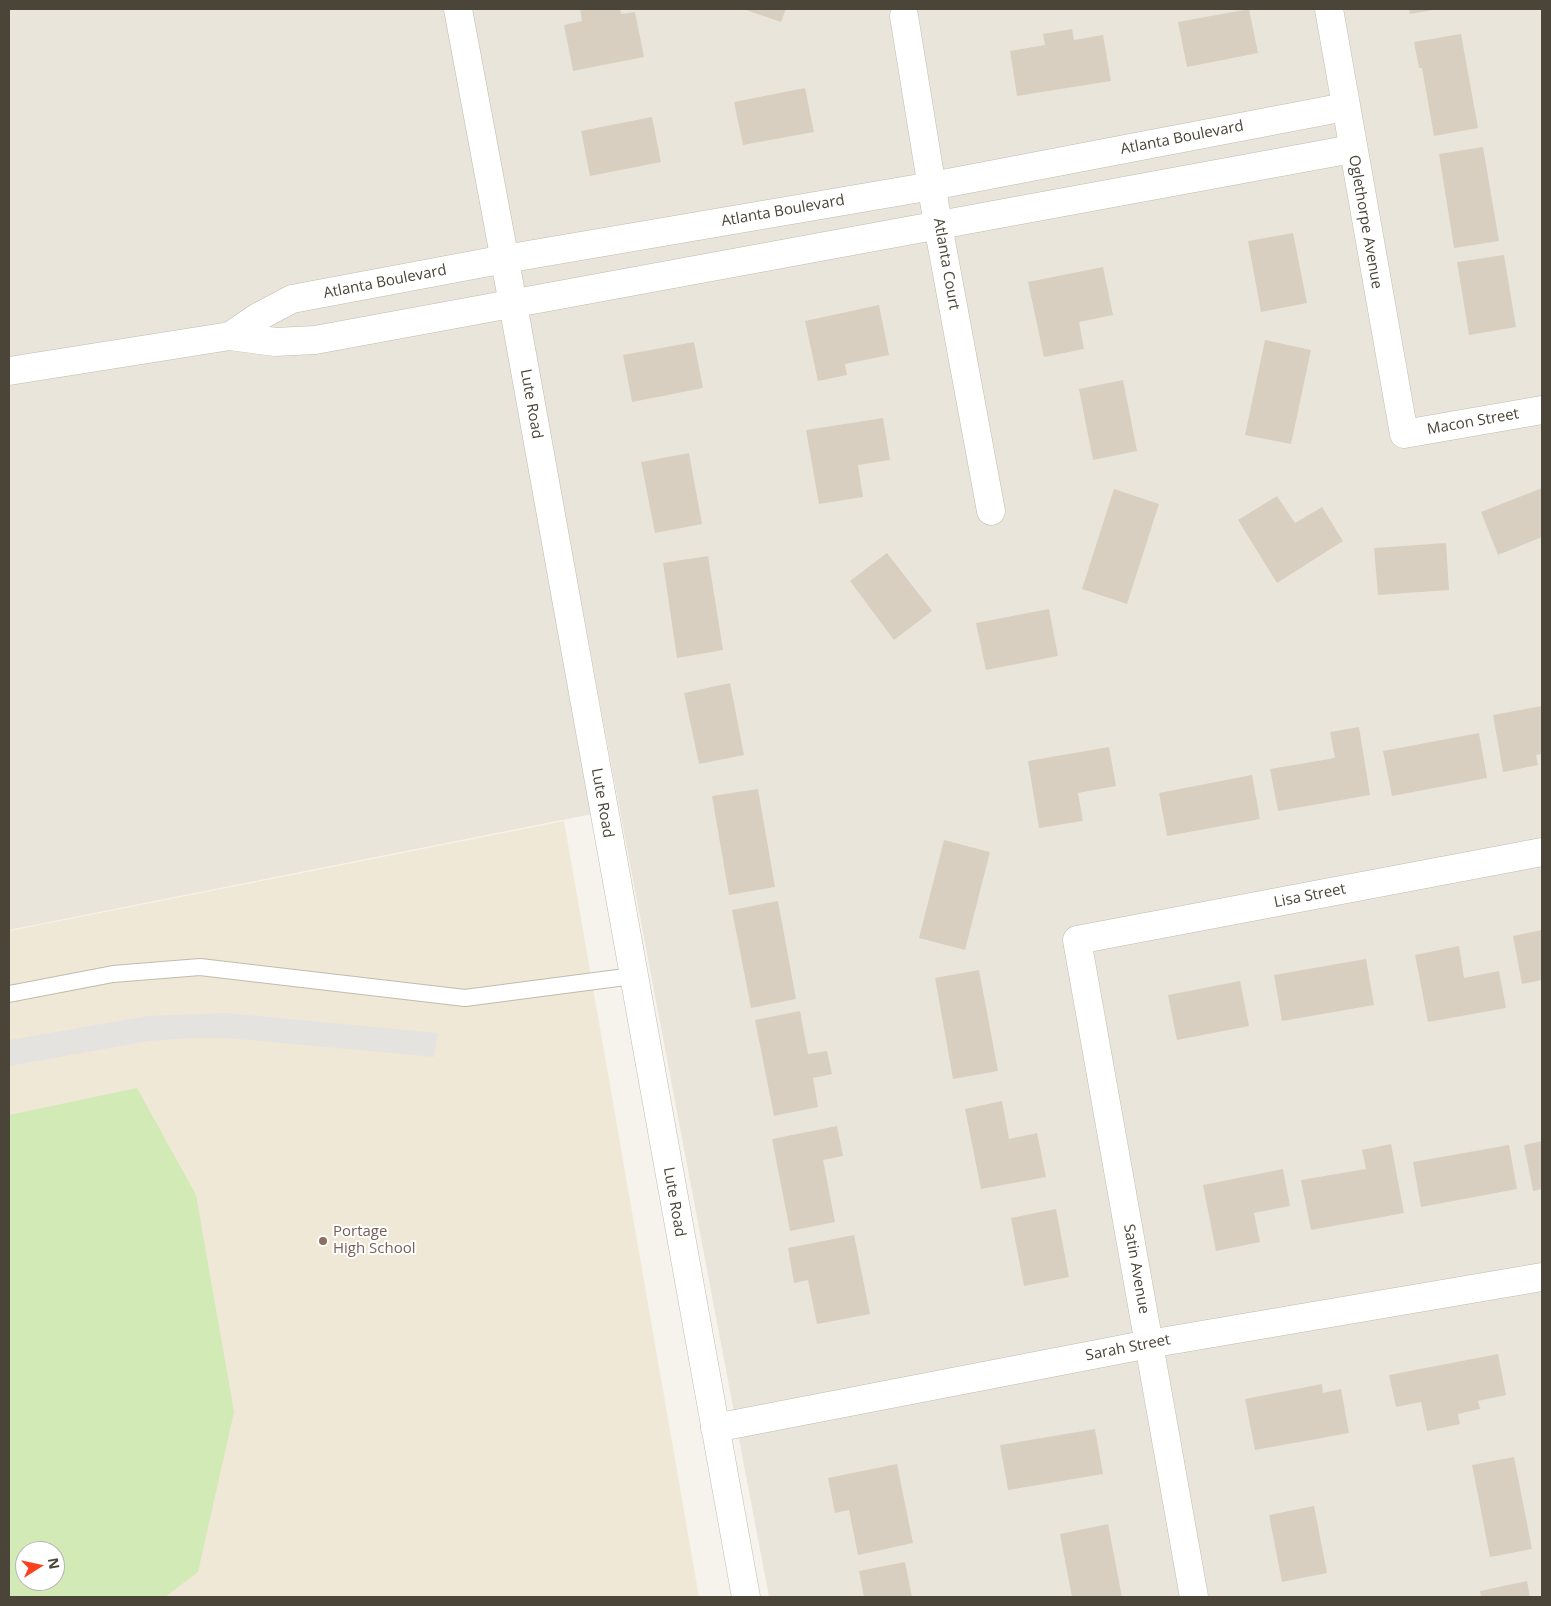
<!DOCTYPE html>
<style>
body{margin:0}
#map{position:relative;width:1551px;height:1606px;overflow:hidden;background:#f6f3ec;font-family:"Open Sans",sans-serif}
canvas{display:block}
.frame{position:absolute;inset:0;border:10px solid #4b4439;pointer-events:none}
.north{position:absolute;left:15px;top:1541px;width:50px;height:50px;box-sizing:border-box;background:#fff;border:1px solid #b7b4b0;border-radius:50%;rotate:80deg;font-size:14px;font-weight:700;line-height:20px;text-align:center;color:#4b4439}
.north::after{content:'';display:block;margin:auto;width:18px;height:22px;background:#fc3f1d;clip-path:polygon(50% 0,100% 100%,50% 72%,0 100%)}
</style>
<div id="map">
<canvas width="1551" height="1606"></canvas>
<div class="frame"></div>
<div class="north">N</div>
</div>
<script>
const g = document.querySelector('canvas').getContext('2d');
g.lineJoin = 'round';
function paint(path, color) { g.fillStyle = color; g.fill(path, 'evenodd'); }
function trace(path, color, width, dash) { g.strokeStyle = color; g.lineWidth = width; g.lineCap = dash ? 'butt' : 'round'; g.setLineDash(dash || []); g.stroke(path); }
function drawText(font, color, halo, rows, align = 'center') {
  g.font = font + ' "Open Sans",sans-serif'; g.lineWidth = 4; g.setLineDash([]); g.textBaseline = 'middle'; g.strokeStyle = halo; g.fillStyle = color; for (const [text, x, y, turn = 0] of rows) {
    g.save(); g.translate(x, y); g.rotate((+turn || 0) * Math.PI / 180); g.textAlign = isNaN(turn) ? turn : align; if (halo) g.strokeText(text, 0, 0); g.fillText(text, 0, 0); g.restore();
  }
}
const residential = new Path2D(`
 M 9,9 L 446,9 L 592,814 L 9,930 Z
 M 471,9 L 1542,9 L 1542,1597 L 769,1597 L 620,811 Z`);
const education = new Path2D(`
 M 564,821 L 699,1597 L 9,1597 L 9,931 ZM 25,1551 L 55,1551 L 55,1581 L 25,1581 Z`);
const green = new Path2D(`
 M 137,1088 L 196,1195 L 234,1412 L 198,1572 L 165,1597 L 9,1597 L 9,1115 ZM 25,1551 L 55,1551 L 55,1581 L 25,1581 Z`);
const parking = new Path2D(`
 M 226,1013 L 438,1033 L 434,1057 L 228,1038 L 189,1038 L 149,1041 L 9,1066 L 9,1040 L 148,1016 Z`);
const building = new Path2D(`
 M 580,9 L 620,9 L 621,14 L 635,12 L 644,57 L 573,71 L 564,25 L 582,21 Z
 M 743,9 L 786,9 L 781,22 Z
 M 1249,9 L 1258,53 L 1187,67 L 1178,22 Z
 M 1409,9 L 1433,9 L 1433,10 L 1410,14 Z
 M 1072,29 L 1074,40 L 1103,35 L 1111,81 L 1017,96 L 1010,51 L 1045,45 L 1043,34 Z
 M 1461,34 L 1478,128 L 1434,136 L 1422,68 L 1419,68 L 1414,42 Z
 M 805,88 L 814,132 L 743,145 L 734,102 Z
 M 652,117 L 661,162 L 590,176 L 581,131 Z
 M 1483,147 L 1499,241 L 1454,248 L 1439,154 Z
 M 1293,233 L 1307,303 L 1261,312 L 1248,241 Z
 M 1504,255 L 1516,327 L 1469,335 L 1457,262 Z
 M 1103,267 L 1113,315 L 1079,322 L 1084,349 L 1044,357 L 1028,282 Z
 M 879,305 L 889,355 L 845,364 L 847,375 L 818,381 L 805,321 Z
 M 1265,340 L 1311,350 L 1291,444 L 1245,435 Z
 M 694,342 L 703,388 L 632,402 L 623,355 Z
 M 1123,380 L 1137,451 L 1093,460 L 1079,389 Z
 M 883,418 L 890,460 L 858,465 L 863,497 L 819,504 L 806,430 Z
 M 689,453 L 702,524 L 655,533 L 641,462 Z
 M 1542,488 L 1542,537 L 1498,555 L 1481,512 Z
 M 1114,489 L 1159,504 L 1127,604 L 1082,589 Z
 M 1277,496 L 1295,523 L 1322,507 L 1343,541 L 1277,583 L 1238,520 Z
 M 1446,543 L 1449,590 L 1378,595 L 1374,548 Z
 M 887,553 L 932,611 L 894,640 L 850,581 Z
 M 708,556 L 723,650 L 677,658 L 663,563 Z
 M 1049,609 L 1058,656 L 986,670 L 976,623 Z
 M 730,683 L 744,755 L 699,764 L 684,693 Z
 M 1542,706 L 1542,754 L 1536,755 L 1538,765 L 1503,772 L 1493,715 Z
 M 1359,727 L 1370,795 L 1278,811 L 1270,769 L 1335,758 L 1330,732 Z
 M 1479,733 L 1487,778 L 1392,796 L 1383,751 Z
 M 1109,747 L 1116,786 L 1078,793 L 1083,821 L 1039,828 L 1028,761 Z
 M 1252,775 L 1260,819 L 1167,836 L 1159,793 Z
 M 758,789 L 775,887 L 729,895 L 712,796 Z
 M 944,840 L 990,852 L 965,950 L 919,938 Z
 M 778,901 L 796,999 L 751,1008 L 732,910 Z
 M 1542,930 L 1542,980 L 1522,984 L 1513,936 Z
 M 1459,946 L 1464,978 L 1499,971 L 1506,1008 L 1428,1022 L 1415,955 Z
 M 1366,959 L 1374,1005 L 1282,1021 L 1274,975 Z
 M 979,970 L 998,1071 L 953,1079 L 935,978 Z
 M 1240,981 L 1249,1026 L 1177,1040 L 1168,995 Z
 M 800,1011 L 808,1054 L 827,1051 L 832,1074 L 813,1078 L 818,1107 L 774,1116 L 755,1020 Z
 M 1002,1101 L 1009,1139 L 1037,1133 L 1046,1177 L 981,1189 L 965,1109 Z
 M 837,1126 L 843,1156 L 823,1160 L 835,1222 L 790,1231 L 772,1139 Z
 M 1542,1141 L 1542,1189 L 1533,1191 L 1524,1145 Z
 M 1391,1144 L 1404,1213 L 1311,1230 L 1301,1180 L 1366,1169 L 1362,1150 Z
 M 1509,1145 L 1517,1189 L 1421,1207 L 1413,1162 Z
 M 1283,1169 L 1290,1206 L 1254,1213 L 1260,1242 L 1216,1251 L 1203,1185 Z
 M 1056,1209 L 1069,1277 L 1024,1286 L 1011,1218 Z
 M 854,1235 L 870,1314 L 817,1324 L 808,1280 L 794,1283 L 788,1248 Z
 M 1498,1354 L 1506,1395 L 1478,1401 L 1480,1409 L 1458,1414 L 1460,1424 L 1427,1431 L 1421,1402 L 1396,1407 L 1389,1375 Z
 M 1322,1384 L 1323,1393 L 1341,1389 L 1349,1433 L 1255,1450 L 1245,1399 Z
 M 1095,1429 L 1103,1474 L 1008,1490 L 1000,1445 Z
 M 1514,1457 L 1532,1549 L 1490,1557 L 1472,1465 Z
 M 897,1464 L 913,1543 L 858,1555 L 849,1510 L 835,1513 L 828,1478 Z
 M 1314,1506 L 1327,1573 L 1282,1582 L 1269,1515 Z
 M 1108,1524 L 1122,1597 L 1072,1597 L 1060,1534 Z
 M 905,1562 L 912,1597 L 864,1597 L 859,1571 Z
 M 1527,1581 L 1530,1597 L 1481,1597 L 1480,1591 Z`);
const service = new Path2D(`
 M 9,994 L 113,974 L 200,967 L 465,998 L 633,976`);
const minor = new Path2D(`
 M 1329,9 L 1404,434 L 1542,410
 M 904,16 L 938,225 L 991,511
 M 230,336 L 258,317 L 292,299 L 505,259 L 932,186 L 1345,107
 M 9,371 L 230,336 L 275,342 L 315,340 L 1352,149
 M 715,1428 L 1149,1344 L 1542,1277
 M 1194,1597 L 1077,940 L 1542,852`);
const tertiary = new Path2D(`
 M 458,9 L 513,304 L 746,1597`);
const markers = [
 [323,1241,5,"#8d6e63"]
];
const streetNames = [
 ["Atlanta Boulevard",1182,138,-11],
 ["Atlanta Boulevard",783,211,-10],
 ["Oglethorpe Avenue",1365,222,80],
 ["Atlanta Court",946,264,80],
 ["Atlanta Boulevard",385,282,-11],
 ["Lute Road",531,404,80],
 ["Macon Street",1473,422,-10],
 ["Lute Road",602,803,80],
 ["Lisa Street",1310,896,-11],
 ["Lute Road",674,1202,80],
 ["Satin Avenue",1136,1269,80],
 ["Sarah Street",1128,1348,-11]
];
const educationNames = [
 ["Portage",333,1232],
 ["High School",333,1249]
];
paint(residential, '#eae5da');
paint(education, '#efe8d6');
paint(green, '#d2eab5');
paint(parking, '#e5e3e0');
paint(building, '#d8cfc1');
trace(service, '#c2bbae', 18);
trace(minor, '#c2bbae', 29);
trace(tertiary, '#c2bbae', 29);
trace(service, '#fff', 16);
trace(minor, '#fff', 28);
trace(tertiary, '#fff', 28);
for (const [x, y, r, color] of markers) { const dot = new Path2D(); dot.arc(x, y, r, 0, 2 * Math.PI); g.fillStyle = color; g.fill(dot); trace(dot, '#fff', 2); }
drawText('15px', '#4b4439', '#fff', streetNames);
drawText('15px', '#785e54', '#fff', educationNames, 'left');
</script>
